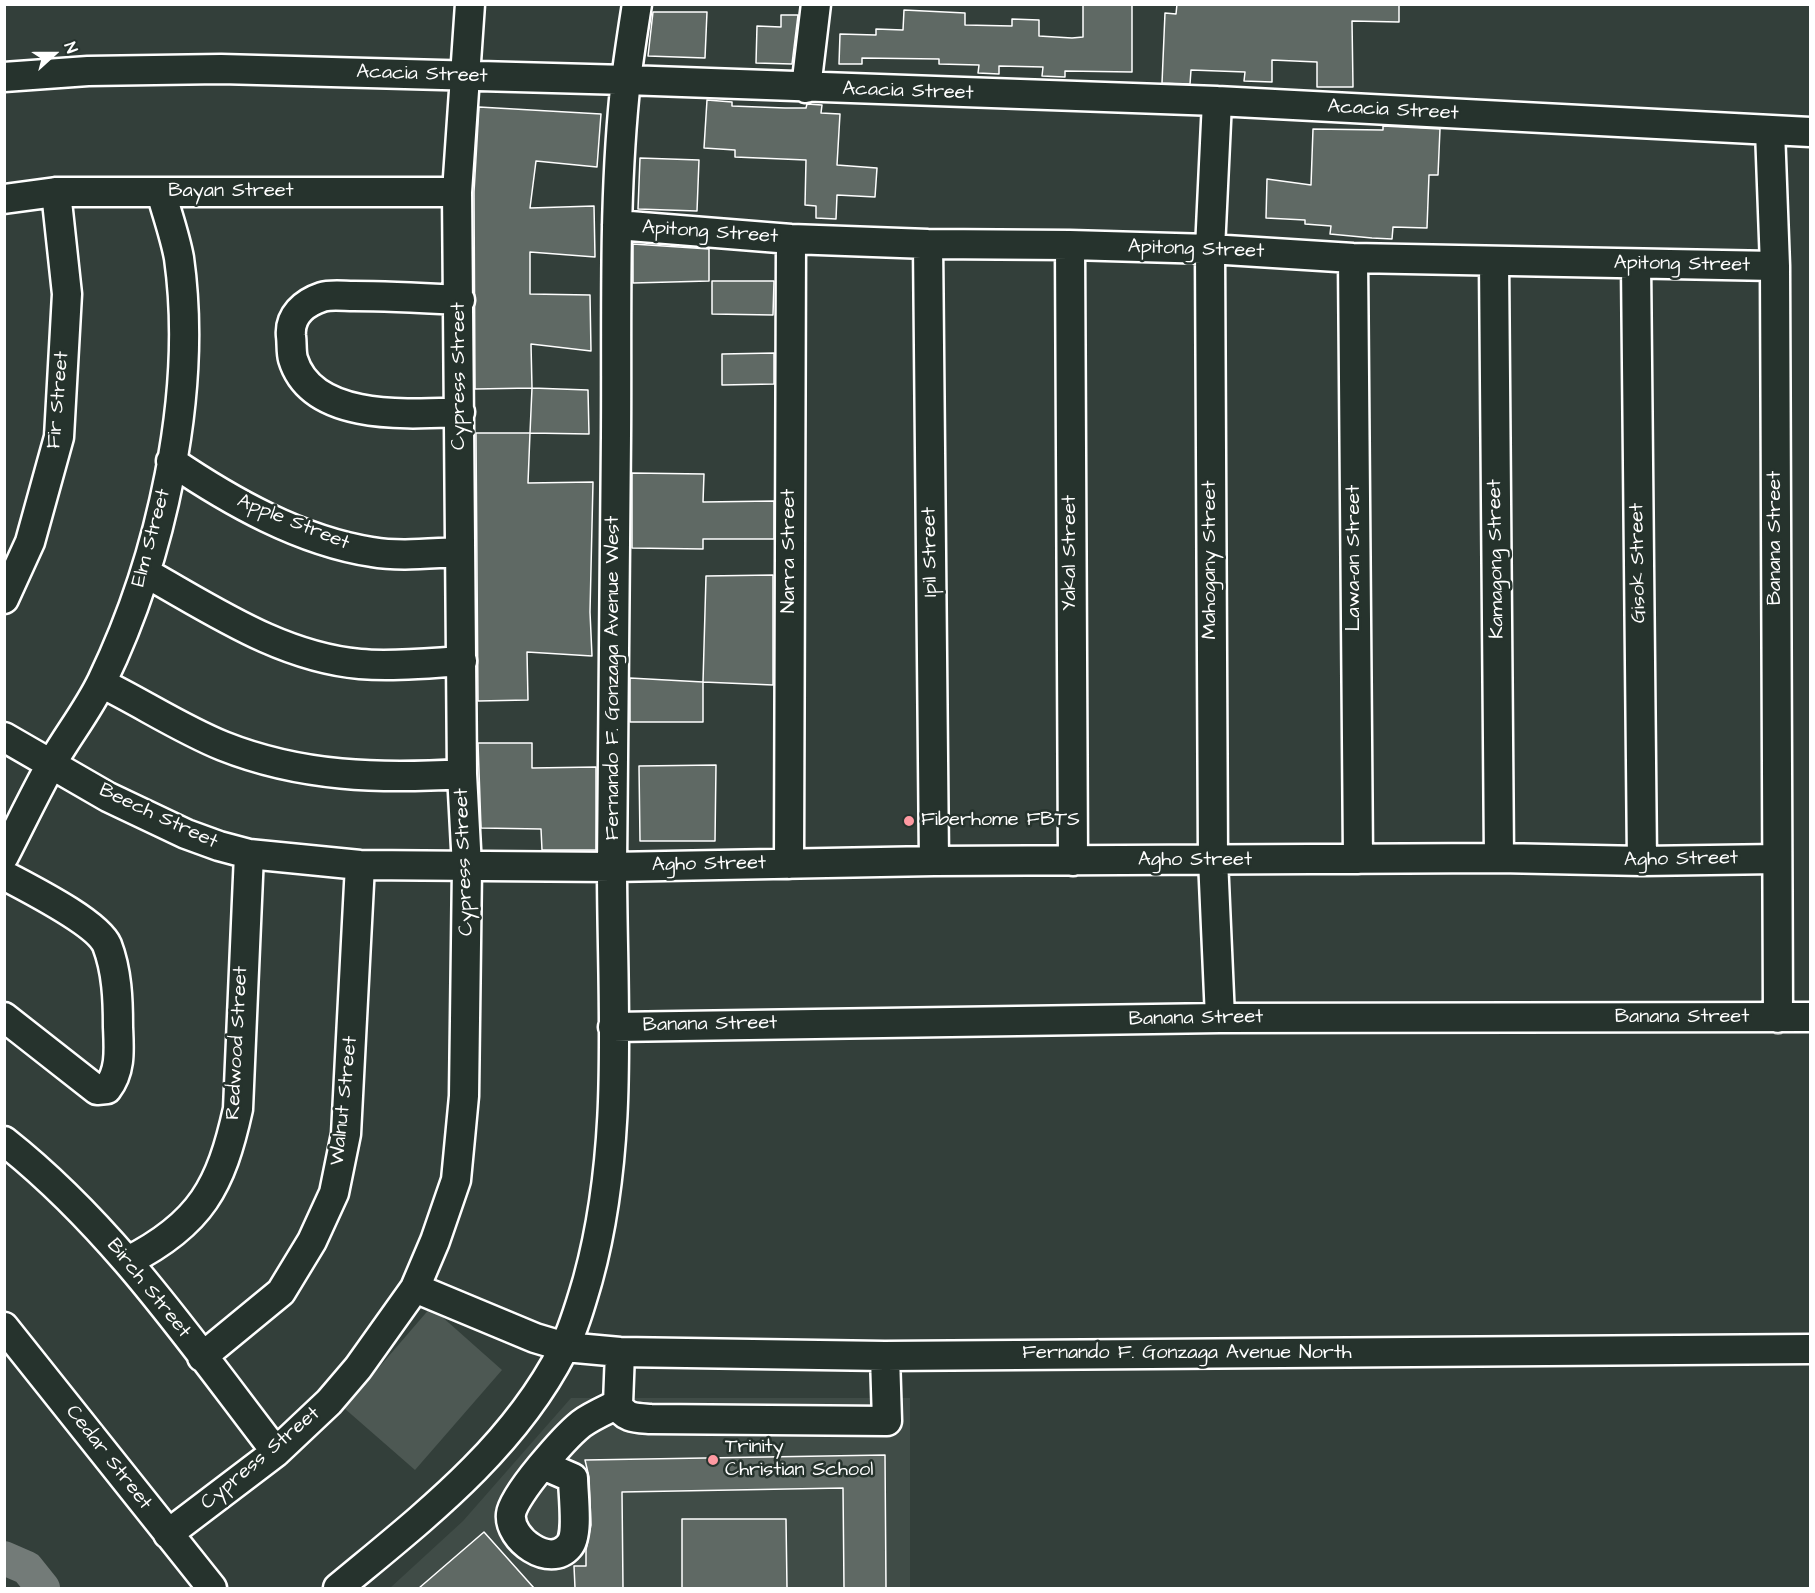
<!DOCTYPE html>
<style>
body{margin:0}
#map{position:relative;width:1815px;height:1593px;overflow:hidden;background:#333f3a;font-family:"Architects Daughter",sans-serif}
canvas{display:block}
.frame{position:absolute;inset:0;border:6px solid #fff;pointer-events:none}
.north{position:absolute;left:24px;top:24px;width:60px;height:60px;-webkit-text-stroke:4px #26332d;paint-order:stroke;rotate:69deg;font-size:16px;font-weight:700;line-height:24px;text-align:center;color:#fff}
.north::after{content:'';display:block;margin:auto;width:21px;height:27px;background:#fff;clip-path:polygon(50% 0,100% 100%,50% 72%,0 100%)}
</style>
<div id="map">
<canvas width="1815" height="1593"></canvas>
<div class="frame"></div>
<div class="north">N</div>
</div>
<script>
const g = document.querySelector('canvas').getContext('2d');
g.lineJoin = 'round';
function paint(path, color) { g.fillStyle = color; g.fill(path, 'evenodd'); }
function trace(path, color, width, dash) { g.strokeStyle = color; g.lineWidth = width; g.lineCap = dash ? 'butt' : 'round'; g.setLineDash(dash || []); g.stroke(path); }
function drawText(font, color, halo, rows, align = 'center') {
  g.font = font + ' "Architects Daughter",sans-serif'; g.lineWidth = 5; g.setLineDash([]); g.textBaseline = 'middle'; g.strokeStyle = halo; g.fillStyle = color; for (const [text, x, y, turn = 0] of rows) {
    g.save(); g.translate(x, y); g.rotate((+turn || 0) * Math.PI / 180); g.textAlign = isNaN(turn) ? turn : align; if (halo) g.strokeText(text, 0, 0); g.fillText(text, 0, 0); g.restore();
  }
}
const built = new Path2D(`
 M 571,1398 L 910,1398 L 910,1588 L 390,1588 L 463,1521 Z`);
const green = new Path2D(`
 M 431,1307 L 502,1370 L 415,1470 L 344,1408 Z`);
const river = new Path2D(`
 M 4,1558 L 27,1568 L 43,1588`);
const building = new Path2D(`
 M 1083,4 L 1132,4 L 1132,72 L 1065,71 L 1065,77 L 1042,76 L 1043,67 L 999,66 L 999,74 L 978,73 L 979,65 L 939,64 L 939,59 L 862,58 L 862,64 L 839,64 L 840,34 L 876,35 L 876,29 L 903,30 L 904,10 L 965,13 L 965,25 L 1012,26 L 1012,19 L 1039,20 L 1039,36 L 1072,38 L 1083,37 Z
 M 1177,4 L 1399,4 L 1399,22 L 1352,21 L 1353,87 L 1317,87 L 1317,62 L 1272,60 L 1272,82 L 1244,81 L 1245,72 L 1191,70 L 1190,84 L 1162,83 L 1165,13 L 1176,14 Z
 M 653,12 L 707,12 L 705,58 L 648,56 Z
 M 781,15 L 798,15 L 792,64 L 756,63 L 757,26 L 781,27 Z
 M 707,100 L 732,102 L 732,106 L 785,108 L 806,108 L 807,104 L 822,105 L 821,113 L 840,114 L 837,165 L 877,168 L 875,197 L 837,195 L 836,219 L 816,218 L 816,206 L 805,205 L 806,160 L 735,157 L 735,150 L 704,148 Z
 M 479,107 L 601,114 L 597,167 L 536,161 L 530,208 L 594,206 L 595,257 L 530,252 L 530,294 L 590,295 L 591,351 L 531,344 L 532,388 L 475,389 L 474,192 Z
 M 1383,126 L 1440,129 L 1438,175 L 1429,175 L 1427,228 L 1393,227 L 1392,239 L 1372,238 L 1330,234 L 1331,226 L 1305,224 L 1305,220 L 1266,218 L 1267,179 L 1311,185 L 1313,129 L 1383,130 Z
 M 640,158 L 699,160 L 697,211 L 638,209 Z
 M 633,244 L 709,249 L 709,281 L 633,283 Z
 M 712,281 L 774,281 L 773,315 L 712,314 Z
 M 774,353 L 774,384 L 722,385 L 722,354 Z
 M 532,388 L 588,390 L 589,434 L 530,433 Z
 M 476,433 L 530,433 L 528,483 L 593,482 L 590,612 L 592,656 L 527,652 L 528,700 L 478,701 Z
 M 632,473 L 704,474 L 703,502 L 774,501 L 774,539 L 703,539 L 703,549 L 632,548 Z
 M 773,575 L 773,685 L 703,682 L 706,576 Z
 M 630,678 L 703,682 L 703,722 L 630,722 Z
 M 478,743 L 532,743 L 532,768 L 596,767 L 596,850 L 542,850 L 541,829 L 481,828 Z
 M 716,765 L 715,841 L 640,841 L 639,766 Z
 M 885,1455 L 886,1588 L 844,1588 L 843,1488 L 622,1492 L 623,1588 L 575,1588 L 574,1566 L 586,1566 L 586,1550 L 591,1525 L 589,1477 L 585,1460 Z
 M 682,1519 L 786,1519 L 787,1588 L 682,1588 Z
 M 484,1532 L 534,1588 L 419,1588 Z`);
const minor = new Path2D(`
 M 4,77 L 88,71 L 221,69 L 626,80 L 1217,101 L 1810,132
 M 806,88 L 816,4
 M 1217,101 L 1210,249 L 1213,859 L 1220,1018
 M 1770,130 L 1775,266 L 1778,1018
 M 4,199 L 56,192 L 457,192
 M 617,225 L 791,239 L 928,244 L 1070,245 L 1210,249 L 1353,258 L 1775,266
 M 928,244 L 934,861
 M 1070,245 L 1073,861
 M 1353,258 L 1358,859
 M 1494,261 L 1499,858
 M 1636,264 L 1642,861
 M 460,300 C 424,298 389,296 354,296 C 344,296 331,294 322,297 C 304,303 289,316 291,336 C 292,343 291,352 293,359 C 312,422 410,414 460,412
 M 171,461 C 230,501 300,541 372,552 C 400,557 432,553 460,552
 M 146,573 C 214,611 281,657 360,664 C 393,667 429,663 462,661
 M 4,599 L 30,542 L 59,437 L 67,294 L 56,192
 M 101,683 C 142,703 181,729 223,746 C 301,777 380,779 462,774
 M 4,737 L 108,797 L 186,834 L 219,846 L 249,854 L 360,865 L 612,867 L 934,861 L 1499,858 L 1642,861 L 1777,859
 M 4,856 C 20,825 35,793 52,763 C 68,735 88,710 102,681 C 161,559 198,394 179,258 C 175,236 167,214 161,192
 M 789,864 L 791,239
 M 4,875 C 28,888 97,922 107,945 C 117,971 118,1000 118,1027 C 119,1050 121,1071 107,1089 L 97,1090 L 4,1017
 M 613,1027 L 1220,1018 L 1810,1017
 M 4,1141 C 113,1227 192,1343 276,1452
 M 128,1261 C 201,1224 221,1186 238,1109 L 249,854
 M 415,1288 L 535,1338 L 565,1347 L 620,1352 L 885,1356 L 1810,1349
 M 4,1327 L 212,1588
 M 620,1352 L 618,1404 C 624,1419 637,1418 651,1419 L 887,1421 L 885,1356
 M 202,1357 L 281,1292 L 312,1241 L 334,1193 L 346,1134 L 360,865
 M 543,1465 L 573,1478 C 573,1493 579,1536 569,1546 C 550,1569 508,1539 511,1514 C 513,1495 565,1437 581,1424 C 592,1416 606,1410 618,1404
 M 168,1534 L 276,1452 L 329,1402 L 358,1368 L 415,1288 L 435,1241 L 456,1180 L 464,1096 L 467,867 L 462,774 L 457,192 L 470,4
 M 338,1588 C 422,1518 512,1450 563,1350 C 574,1328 581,1303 588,1279 C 625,1144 612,1004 612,866 C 613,723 615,579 616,435 C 617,317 613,197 626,80 C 629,55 633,30 637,4`);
const markers = [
 [909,821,6,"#ff9aa2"],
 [713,1460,6,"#ff9aa2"]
];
const streetNames = [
 ["Acacia Street",422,75,2],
 ["Acacia Street",908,92,2],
 ["Acacia Street",1393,111,3],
 ["Bayan Street",231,192],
 ["Apitong Street",710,233,4],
 ["Apitong Street",1196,250,2],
 ["Apitong Street",1682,265,1],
 ["Cypress Street",460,376,-90],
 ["Fir Street",59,400,-85],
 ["Apple Street",293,523,22],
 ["Elm Street",152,538,-75],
 ["Banana Street",1776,538,-90],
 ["Narra Street",790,551,-90],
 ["Ipil Street",931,552,-91],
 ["Yakal Street",1071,553,-90],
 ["Lawa-an Street",1355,558,-90],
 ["Kamagong Street",1497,559,-91],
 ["Mahogany Street",1211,560,-90],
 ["Gisok Street",1639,563,-91],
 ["Fernando F. Gonzaga Avenue West",614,678,-90],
 ["Beech Street",158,817,25],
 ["Agho Street",1681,860,-1],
 ["Agho Street",1195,861],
 ["Cypress Street",465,862,-92],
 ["Agho Street",709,865,-1],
 ["Banana Street",1682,1018],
 ["Banana Street",1196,1019,-1],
 ["Banana Street",710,1025,-1],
 ["Redwood Street",238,1043,-87],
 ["Walnut Street",345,1101,-84],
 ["Birch Street",148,1289,51],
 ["Fernando F. Gonzaga Avenue North",1187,1354],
 ["Cedar Street",108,1458,52],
 ["Cypress Street",261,1459,-40]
];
const poiNames = [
 ["Fiberhome FBTS",921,821],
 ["Trinity",725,1448],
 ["Christian School",725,1471]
];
paint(built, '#404c47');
paint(green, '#4d5853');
trace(river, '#737b78', 34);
paint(building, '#5f6964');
trace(building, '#fff', 1.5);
trace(minor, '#fff', 33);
trace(minor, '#26332d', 28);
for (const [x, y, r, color] of markers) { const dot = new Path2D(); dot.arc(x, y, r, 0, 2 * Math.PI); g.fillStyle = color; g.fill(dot); trace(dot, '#26332d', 2); }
drawText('20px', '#fff', '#26332d', streetNames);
drawText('20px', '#fff', '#26332d', poiNames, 'left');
</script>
